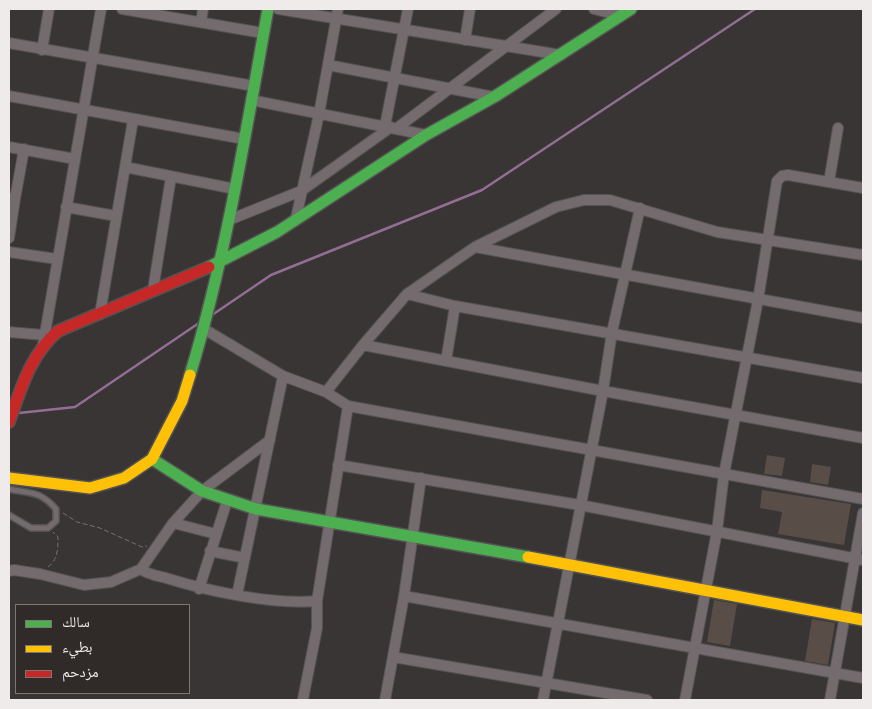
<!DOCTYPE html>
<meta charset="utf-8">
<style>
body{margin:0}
#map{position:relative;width:872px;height:709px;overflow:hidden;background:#383534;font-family:Quicksand,"Noto Naskh Arabic",sans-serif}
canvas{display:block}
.frame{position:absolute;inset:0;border:10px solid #efebeb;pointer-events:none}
.legend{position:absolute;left:15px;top:604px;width:175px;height:90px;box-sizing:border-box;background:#302a29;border:1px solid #7c7777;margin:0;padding:6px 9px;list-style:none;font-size:15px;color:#efebeb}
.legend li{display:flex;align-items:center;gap:10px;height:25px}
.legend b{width:25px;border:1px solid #7c7777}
</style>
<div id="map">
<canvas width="872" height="709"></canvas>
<div class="frame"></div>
<ul class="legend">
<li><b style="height:6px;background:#4caf50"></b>سالك</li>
<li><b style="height:6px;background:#ffc107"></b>بطيء</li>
<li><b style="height:6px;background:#c62828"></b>مزدحم</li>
</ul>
</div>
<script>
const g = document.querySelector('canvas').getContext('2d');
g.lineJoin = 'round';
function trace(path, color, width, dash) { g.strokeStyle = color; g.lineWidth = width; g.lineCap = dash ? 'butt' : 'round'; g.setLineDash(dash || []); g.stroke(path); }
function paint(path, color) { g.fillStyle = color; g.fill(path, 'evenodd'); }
const stream = new Path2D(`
 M 212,315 L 271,275 L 482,190 L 755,9
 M 19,413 L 75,407 L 199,323`);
const building = new Path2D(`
 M 767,455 L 785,458 L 782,476 L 764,474 Z
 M 812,464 L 831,467 L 828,485 L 810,482 Z
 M 762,490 L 851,504 L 844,545 L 778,534 L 782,512 L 760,508 Z
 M 714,600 L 737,604 L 730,646 L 707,642 Z
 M 812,619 L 835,623 L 828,665 L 805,661 Z`);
const path = new Path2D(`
 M 63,513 L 77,522 L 100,528 L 142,547 L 147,546
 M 48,567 C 58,559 58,549 58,537 L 53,532`);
const lane = new Path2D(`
 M 9,489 C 31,494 39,490 56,509 L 56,521 L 48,528 L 31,528 L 9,515`);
const street = new Path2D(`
 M 122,9 L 263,33
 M 278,9 L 561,55
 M 594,9 L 621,16
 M 201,22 L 203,9
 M 465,40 L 470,9
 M 9,43 L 254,86
 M 42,50 L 49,9
 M 328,65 L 494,97
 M 9,96 L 244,139
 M 251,100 L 426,135
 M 385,126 L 408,9
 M 397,128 L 556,9
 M 9,147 L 75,159
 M 125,167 L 235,189
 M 829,182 L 838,128
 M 15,199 L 24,149
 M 66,207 L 116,216
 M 296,218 L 319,114 L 338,9
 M 229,220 L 301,191 L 391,127
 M 9,238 L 15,199 L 10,198
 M 475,247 L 863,318
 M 9,252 L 57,259
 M 153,290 L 171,177
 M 407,294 L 455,306 L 863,378
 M 100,314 L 133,120
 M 204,329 L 283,376 L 326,392 L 348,406 L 863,499
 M 9,332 L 44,335
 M 43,345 L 101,9
 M 363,345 L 603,391 L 863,438
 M 446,361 L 455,306
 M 326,392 L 363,345 L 407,294 L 475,247 L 556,207 L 584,200 L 610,200 L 717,232 L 863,255
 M 338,465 L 580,505 L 863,560
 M 173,523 L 216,534
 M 210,551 L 245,558
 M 141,569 C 146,574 158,576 166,578 C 208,591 272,605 317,601 L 348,406
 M 9,571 L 14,570 L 40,574 L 84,585 L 111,582 L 141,569 L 173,523 L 202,491 L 270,440
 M 199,589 L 227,501
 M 237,595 L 283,376
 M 404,596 L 863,678
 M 393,657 L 647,700
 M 303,699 L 317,628 L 317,601
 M 385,700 L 404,596 L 421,478
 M 543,700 L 603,391 L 612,332 L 640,208
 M 685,700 L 717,531 L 724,474 L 758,300 L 777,181 L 782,176 L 788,175 L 863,188
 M 830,700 L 863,513`);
const fast = new Path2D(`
 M 209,267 L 277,232 L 426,135 L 494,97 L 631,9
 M 190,375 C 226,256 246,131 268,9
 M 152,459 L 202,491 L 256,509 L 528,557`);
const slow = new Path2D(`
 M 9,478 L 90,488 L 124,478 L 152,459 L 182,401 L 190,375
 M 528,557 L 863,620`);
const jam = new Path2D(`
 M 9,422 C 21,389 30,355 58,331 L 209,267`);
trace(stream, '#936d94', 2.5);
paint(building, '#584e47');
trace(lane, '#545252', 8);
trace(street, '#545252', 12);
trace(fast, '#545252', 14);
trace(slow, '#545252', 14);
trace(jam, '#545252', 14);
trace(path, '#787274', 1, [5, 2.5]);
trace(lane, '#736b6d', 5);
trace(street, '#736b6d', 10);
trace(fast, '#4caf50', 11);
trace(slow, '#ffc107', 11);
trace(jam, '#c62828', 11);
</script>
